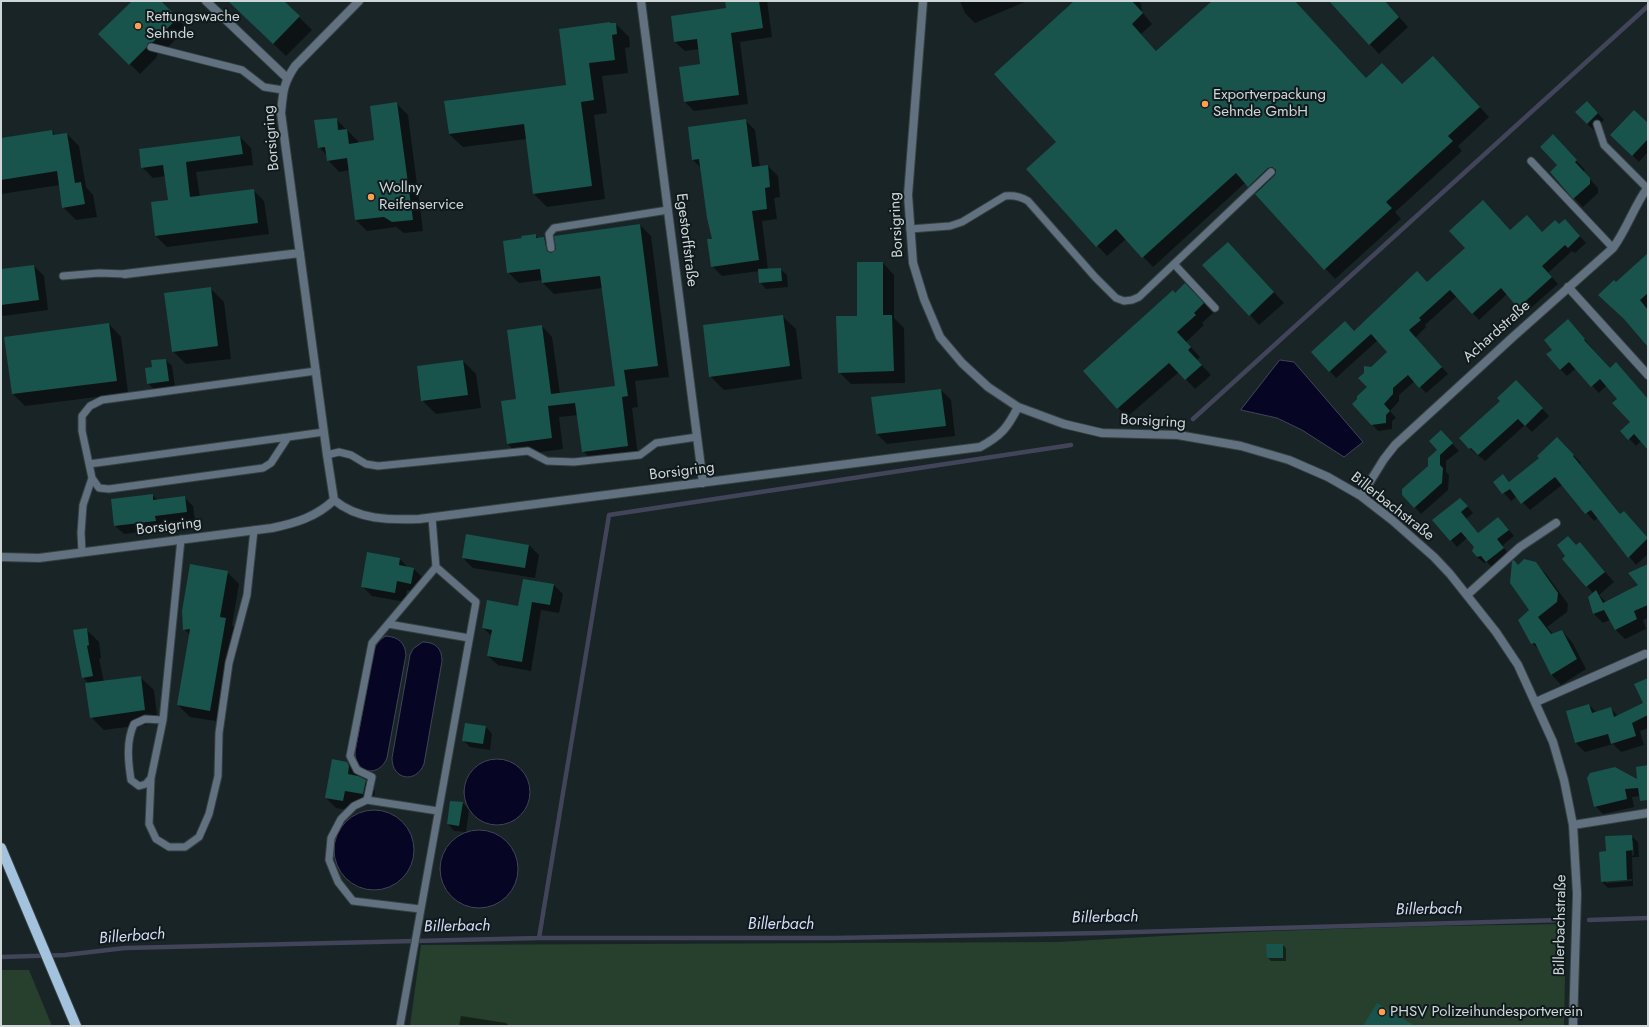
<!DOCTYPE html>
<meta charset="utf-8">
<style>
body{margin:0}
#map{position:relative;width:1649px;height:1027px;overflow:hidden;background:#192426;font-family:Jost,sans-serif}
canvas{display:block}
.frame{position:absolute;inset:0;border:2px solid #cfd6d7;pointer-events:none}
</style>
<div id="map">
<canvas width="1649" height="1027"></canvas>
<div class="frame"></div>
</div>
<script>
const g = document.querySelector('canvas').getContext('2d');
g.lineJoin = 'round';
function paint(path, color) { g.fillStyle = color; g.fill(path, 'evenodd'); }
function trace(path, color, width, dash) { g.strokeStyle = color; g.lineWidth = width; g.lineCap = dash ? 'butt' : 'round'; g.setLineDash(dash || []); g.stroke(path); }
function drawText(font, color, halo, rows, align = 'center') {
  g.font = font + ' Jost,sans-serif'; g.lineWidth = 4; g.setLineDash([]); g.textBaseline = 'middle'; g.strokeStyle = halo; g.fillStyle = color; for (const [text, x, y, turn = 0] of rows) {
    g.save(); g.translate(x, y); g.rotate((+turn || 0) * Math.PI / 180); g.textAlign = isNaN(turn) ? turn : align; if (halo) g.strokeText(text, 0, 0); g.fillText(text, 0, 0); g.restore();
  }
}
const green = new Path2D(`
 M 1566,924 L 1564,1026 L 410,1026 L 421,945 L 1059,942 C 1227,931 1397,926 1566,924 Z
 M 1,970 L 29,970 L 52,1026 L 1,1026 Z`);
const water = new Path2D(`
 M 1280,360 L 1294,362 L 1363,442 L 1344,457 L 1302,430 L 1277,418 L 1241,410 Z
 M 386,636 C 399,637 405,643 406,655 L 387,758 C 379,778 355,774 355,752 L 374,649 C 377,643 380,639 386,636 Z
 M 423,642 C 435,642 442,648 442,661 L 424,764 C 416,784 392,780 392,758 L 410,655 L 413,649 Z
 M464 792a33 33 0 1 1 66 0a33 33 0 1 1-66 0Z
 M334 850a40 40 0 1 1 80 0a40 40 0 1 1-80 0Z
 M440 869a39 39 0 1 1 78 0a39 39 0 1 1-78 0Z`);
const shadow = new Path2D(`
 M 133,1 L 159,1 L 187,28 L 163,52 L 158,53 L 156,58 L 140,74 L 99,34 Z
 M 230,1 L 283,1 L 312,30 L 286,56 Z
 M 726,1 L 767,1 L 772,37 L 740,42 L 748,104 L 694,111 L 685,102 L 701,65 L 699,49 L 685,51 L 675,42 L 728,9 Z
 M 960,1 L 1027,1 L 975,23 L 965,13 Z
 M 1075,1 L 1138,1 L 1141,4 L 1142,12 L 1152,24 L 1141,34 L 1157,52 L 1213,1 L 1295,1 L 1366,79 L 1402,86 L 1443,67 L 1489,117 L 1458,146 L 1462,151 L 1395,212 L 1401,219 L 1335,279 L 1246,182 L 1153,267 L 1126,239 L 1107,256 L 1027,169 L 1057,142 Z
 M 1330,1 L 1385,1 L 1408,27 L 1379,54 Z
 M 616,24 L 629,37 L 630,47 L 625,48 L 628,73 L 602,76 L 607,113 L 594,115 L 605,199 L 547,207 L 534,194 L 527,139 L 463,147 L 449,134 L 445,102 L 568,86 Z
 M 397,104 L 408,115 L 423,231 L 404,233 L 396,227 L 367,231 L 356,220 L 350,170 L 339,172 L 328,160 L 327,156 L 319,147 L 336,119 L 358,141 L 358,143 L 375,141 Z
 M 1594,109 L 1604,120 L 1594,130 L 1587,124 Z
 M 745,120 L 755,130 L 760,167 L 768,166 L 778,176 L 780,197 L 774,198 L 777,219 L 762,221 L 768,270 L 780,269 L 787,275 L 788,287 L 766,289 L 760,282 L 759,271 L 722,276 L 712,266 L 713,239 L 701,168 L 693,160 Z
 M 1648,125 L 1648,152 L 1639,162 L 1612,135 Z
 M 52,131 L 56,136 L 67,134 L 79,146 L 86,187 L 93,195 L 97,217 L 76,220 L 63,207 L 60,185 L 1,194 L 1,139 Z
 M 240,137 L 251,148 L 253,165 L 196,172 L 200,197 L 253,190 L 264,201 L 269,234 L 167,247 L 156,236 L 152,203 L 169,201 L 166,176 L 153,178 L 142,167 Z
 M 1562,145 L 1585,170 L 1583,172 L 1598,188 L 1598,193 L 1583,207 L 1574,198 L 1558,165 Z
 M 640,225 L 651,236 L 669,377 L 635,381 L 638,407 L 632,408 L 638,456 L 594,462 L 583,451 L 578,415 L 559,417 L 563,449 L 518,455 L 508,444 L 517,400 L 542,326 L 552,337 L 560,394 L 616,387 L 603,288 L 554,294 L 543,283 L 543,280 L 519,283 L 508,272 L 523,239 L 535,235 L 539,239 L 544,238 L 557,251 Z
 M 1559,225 L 1571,227 L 1586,243 L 1575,253 L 1572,251 L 1548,273 L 1558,284 L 1525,313 L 1507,294 L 1479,320 L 1457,296 L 1425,325 L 1426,327 L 1415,338 L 1448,374 L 1426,393 L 1415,381 L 1399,395 L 1399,401 L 1390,411 L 1396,418 L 1392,421 L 1392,429 L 1378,431 L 1372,424 L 1368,387 L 1371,368 L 1388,352 L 1378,340 L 1336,378 L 1312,352 L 1354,332 L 1427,283 L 1510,231 L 1542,233 Z
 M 1238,253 L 1284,303 L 1259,325 L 1250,315 Z
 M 1648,253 L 1648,345 L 1616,284 Z
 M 883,263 L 894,275 L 894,318 L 904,328 L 905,383 L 851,384 L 839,372 L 858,317 Z
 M 34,266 L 44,276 L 48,310 L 3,316 L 1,313 L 1,270 Z
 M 210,288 L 224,302 L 231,359 L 186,364 L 173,351 Z
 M 1175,294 L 1195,294 L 1213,313 L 1202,323 L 1204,325 L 1186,342 L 1200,357 L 1197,360 L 1211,375 L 1195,389 L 1179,372 L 1127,417 L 1118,408 Z
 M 782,316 L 796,329 L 802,379 L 724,390 L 710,376 Z
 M 1568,320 L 1610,369 L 1648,400 L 1648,448 L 1641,441 L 1636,446 L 1622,431 L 1631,422 L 1619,399 L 1607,385 L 1599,393 L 1576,368 L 1567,376 L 1560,369 L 1553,350 Z
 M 109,324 L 121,337 L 128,393 L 25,406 L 13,394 Z
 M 166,360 L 172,366 L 175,387 L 154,390 L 148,383 L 153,368 Z
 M 463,361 L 476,374 L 481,408 L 436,414 L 422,400 Z
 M 1516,381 L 1549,416 L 1532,432 L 1525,425 L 1485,461 L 1469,448 Z
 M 941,390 L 951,400 L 955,436 L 887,444 L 877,434 L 872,398 Z
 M 1447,438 L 1459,451 L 1446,461 L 1446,472 L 1449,475 L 1448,490 L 1421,514 L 1403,494 L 1429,467 Z
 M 1565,446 L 1581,463 L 1580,464 L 1621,515 L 1624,512 L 1648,538 L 1648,554 L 1636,565 L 1598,518 L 1594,521 L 1562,485 L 1530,510 L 1517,496 L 1511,501 L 1494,482 L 1503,475 L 1510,482 Z
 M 152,495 L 158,500 L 184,497 L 193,506 L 195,520 L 164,525 L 164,529 L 124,534 L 115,526 Z
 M 1466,505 L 1473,513 L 1466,519 L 1478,534 L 1504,524 L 1514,536 L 1502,546 L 1509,554 L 1493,568 L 1487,562 L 1484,563 L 1477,557 L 1475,547 L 1467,538 L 1457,547 L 1434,520 Z
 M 1580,543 L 1614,582 L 1599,595 L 1606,602 L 1640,585 L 1648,565 L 1648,618 L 1643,620 L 1646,629 L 1625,639 L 1616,630 L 1610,620 L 1603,623 L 1594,614 L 1593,593 L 1563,559 Z
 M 529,545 L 539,555 L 535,578 L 473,568 L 463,558 Z
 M 400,559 L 408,568 L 414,569 L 424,579 L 421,593 L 407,590 L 405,602 L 372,596 L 362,586 Z
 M 1535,563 L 1546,574 L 1568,604 L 1567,612 L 1547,627 L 1553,634 L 1562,631 L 1572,642 L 1586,669 L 1561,685 L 1552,675 L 1540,651 L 1532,643 L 1531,610 L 1518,566 Z
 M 227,572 L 239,584 L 232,625 L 238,631 L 222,722 L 190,717 L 178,705 L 190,635 L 184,629 Z
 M 554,585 L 563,594 L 559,613 L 541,610 L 531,671 L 498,665 L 488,656 L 492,636 L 483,628 Z
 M 86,629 L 99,642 L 101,658 L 99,659 L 104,682 L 140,677 L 154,690 L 158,723 L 104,730 L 91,717 L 89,684 L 83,677 Z
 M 1648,679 L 1648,728 L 1640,731 L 1644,745 L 1621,752 L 1613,744 L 1585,752 L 1576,743 L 1567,711 L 1589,705 L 1596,712 L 1610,708 L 1618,716 L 1644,704 Z
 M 466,724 L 486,727 L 492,734 L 490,750 L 470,747 L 463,740 Z
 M 347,763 L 359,777 L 365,781 L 375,791 L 373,804 L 355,800 L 353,811 L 336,808 L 326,798 Z
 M 1648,766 L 1648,795 L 1632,797 L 1634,807 L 1603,814 L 1595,806 L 1639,781 Z
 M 463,803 L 469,810 L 466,832 L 454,831 L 448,824 Z
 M 1631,836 L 1638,842 L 1639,857 L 1632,857 L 1633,886 L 1608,888 L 1602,882 L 1607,852 ZM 1631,841 L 1633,841 L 1634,855 L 1632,856 ZM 1632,879 L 1632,881 L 1606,883 L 1606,881 Z
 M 1267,945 L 1283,945 L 1286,948 L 1286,961 L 1271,961 L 1268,958 Z
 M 461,1016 L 506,1023 L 509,1026 L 459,1026 Z`);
const stream = new Path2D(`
 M 1193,419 L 1648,6
 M 1589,920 L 1648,918
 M 539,938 L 609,515 L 1071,445
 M 1,957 L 65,955 L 125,948 L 539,938 L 834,938 L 1099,933 L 1561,920`);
const building = new Path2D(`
 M 132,1 L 161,1 L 178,18 L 153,42 L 148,43 L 146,48 L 129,65 L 98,34 Z
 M 228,1 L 284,1 L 300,16 L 273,44 Z
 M 725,1 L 759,1 L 763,28 L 731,33 L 739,95 L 684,102 L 679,67 L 700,64 L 697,39 L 674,42 L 671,16 L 726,8 Z
 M 1074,1 L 1132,1 L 1143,13 L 1132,24 L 1156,51 L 1212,1 L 1295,1 L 1366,78 L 1382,63 L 1402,84 L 1433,56 L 1480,107 L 1448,136 L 1453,141 L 1386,202 L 1392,208 L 1324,270 L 1255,194 L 1275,175 L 1276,170 L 1272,167 L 1268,168 L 1248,187 L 1236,173 L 1142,258 L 1116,229 L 1096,247 L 1026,169 L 1056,142 L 994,74 Z
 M 1329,1 L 1385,1 L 1399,17 L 1369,45 Z
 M 610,22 L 610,23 L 616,23 L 617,34 L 612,35 L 615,60 L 589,63 L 594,100 L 581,102 L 592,186 L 533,194 L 524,124 L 449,134 L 444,101 L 566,85 L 559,29 Z
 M 1587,101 L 1598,113 L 1587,124 L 1575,112 Z
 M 397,102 L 413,220 L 392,222 L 384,217 L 355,220 L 347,158 L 327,161 L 325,147 L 318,148 L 314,120 L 337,118 L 338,130 L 347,129 L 349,144 L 374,140 L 370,106 Z
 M 1634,110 L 1648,123 L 1648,139 L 1632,156 L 1610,135 Z
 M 746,119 L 752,167 L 768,165 L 770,187 L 765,188 L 767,209 L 752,211 L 759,260 L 711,267 L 707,239 L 712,239 L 707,218 L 699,159 L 692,160 L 688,127 Z
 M 52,130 L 53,135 L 67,133 L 75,183 L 81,182 L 85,204 L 62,208 L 57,171 L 1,180 L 1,138 Z
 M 1553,134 L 1577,160 L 1575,162 L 1590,178 L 1590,184 L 1573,199 L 1550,172 L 1557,165 L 1540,147 Z
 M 240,136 L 243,154 L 186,162 L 190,197 L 254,189 L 258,223 L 155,236 L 151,202 L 168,200 L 163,165 L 141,168 L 139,149 Z
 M 1483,200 L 1510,230 L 1527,215 L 1542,232 L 1555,220 L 1559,224 L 1565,219 L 1580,236 L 1568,248 L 1565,245 L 1542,266 L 1552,277 L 1518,308 L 1501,288 L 1472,314 L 1450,290 L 1419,318 L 1421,320 L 1409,330 L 1442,367 L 1419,388 L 1408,375 L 1393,388 L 1393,394 L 1384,404 L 1390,411 L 1386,415 L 1386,423 L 1371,425 L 1352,404 L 1357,399 L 1357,396 L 1367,387 L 1358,378 L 1364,373 L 1364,366 L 1371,367 L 1387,352 L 1371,334 L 1329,372 L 1311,352 L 1345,321 L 1354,331 L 1417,271 L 1427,282 L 1465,248 L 1449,231 Z
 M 640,224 L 658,366 L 624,370 L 628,396 L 622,397 L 628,446 L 582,452 L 575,403 L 548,406 L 552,438 L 507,444 L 501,401 L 516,399 L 507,330 L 542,325 L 551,394 L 615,386 L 600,276 L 542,283 L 540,269 L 507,273 L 503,241 L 522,238 L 521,236 L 536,234 L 536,238 L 544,237 L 547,251 L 551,253 L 556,249 L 554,236 Z
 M 1228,242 L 1274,292 L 1249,316 L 1202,265 Z
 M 1648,253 L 1648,293 L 1640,300 L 1648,310 L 1648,347 L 1624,319 L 1598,295 L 1614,280 L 1616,282 Z
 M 857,262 L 883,262 L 883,315 L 892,315 L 894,371 L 838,373 L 836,316 L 857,316 Z
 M 34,265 L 39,300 L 1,305 L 1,269 Z
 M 781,268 L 782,281 L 759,283 L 758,269 Z
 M 1185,283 L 1204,303 L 1194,313 L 1196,315 L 1177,332 L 1191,347 L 1188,350 L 1202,365 L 1185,380 L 1169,363 L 1117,409 L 1083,371 L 1173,290 L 1175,293 Z
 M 211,287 L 218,346 L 172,352 L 164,293 Z
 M 783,315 L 790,366 L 709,377 L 703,325 Z
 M 1568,319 L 1585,339 L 1584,340 L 1610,368 L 1616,362 L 1648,399 L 1648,450 L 1634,434 L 1628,440 L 1620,431 L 1630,422 L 1612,403 L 1617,399 L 1600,379 L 1591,387 L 1569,362 L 1560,370 L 1546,354 L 1552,350 L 1544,340 Z
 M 109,323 L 117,381 L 12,394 L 4,337 Z
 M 166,359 L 169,381 L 147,384 L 145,368 L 152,367 L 151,360 Z
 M 463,360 L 468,395 L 421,401 L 417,366 Z
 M 1516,380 L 1543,408 L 1525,426 L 1518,419 L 1478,455 L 1471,448 L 1469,449 L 1459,438 L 1500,401 L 1497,398 Z
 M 941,389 L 946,426 L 876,434 L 871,397 Z
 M 1441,430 L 1453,443 L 1440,455 L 1440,465 L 1443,468 L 1442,483 L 1414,508 L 1402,495 L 1402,489 L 1428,466 L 1428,458 L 1437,450 L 1429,441 Z
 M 1557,437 L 1574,455 L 1573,456 L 1620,514 L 1624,511 L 1648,538 L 1628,558 L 1591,510 L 1585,514 L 1555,477 L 1521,504 L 1510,489 L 1502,494 L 1493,482 L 1503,474 L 1509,482 L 1539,458 L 1537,456 Z
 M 153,494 L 153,500 L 185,496 L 187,512 L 155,516 L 156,521 L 114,526 L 111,499 Z
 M 1460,498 L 1468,506 L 1461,512 L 1478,533 L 1498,517 L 1509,530 L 1497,539 L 1504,548 L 1486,562 L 1481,556 L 1477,557 L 1472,551 L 1474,547 L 1461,532 L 1450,541 L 1432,520 Z
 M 466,534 L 529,545 L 525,568 L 462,558 Z
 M 1568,536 L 1576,545 L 1580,542 L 1605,572 L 1586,587 L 1562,559 L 1565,556 L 1557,545 Z
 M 367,552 L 400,558 L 399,565 L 414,568 L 411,584 L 397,581 L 395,593 L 361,587 Z
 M 1524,559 L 1536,562 L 1558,593 L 1557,602 L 1538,617 L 1551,634 L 1562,630 L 1577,659 L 1551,675 L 1535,643 L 1531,644 L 1518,620 L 1529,610 L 1510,583 L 1512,561 L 1514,560 L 1518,565 Z
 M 190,564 L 228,571 L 220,617 L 226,618 L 210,711 L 177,705 L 190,629 L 183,630 L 182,611 Z
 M 1648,564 L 1648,605 L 1634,611 L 1637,619 L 1615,630 L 1604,610 L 1593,614 L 1588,597 L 1596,590 L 1603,603 L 1638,585 L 1628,573 Z
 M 523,579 L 554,584 L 550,605 L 532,602 L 522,662 L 487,656 L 492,630 L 482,628 L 487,600 L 518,606 Z
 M 87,628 L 89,645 L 87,646 L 93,676 L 82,678 L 73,630 Z
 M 141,676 L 145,710 L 90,718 L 85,683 Z
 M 1648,678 L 1648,715 L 1632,723 L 1636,736 L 1611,744 L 1608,734 L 1575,743 L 1566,711 L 1589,704 L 1592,713 L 1611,707 L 1614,717 L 1643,703 L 1634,684 Z
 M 465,723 L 486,726 L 483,744 L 462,741 Z
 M 332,759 L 347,762 L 349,766 L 348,774 L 358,776 L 366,780 L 363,794 L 345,791 L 343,801 L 325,798 Z
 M 1648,765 L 1648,800 L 1640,801 L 1638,788 L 1625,789 L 1627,799 L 1594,807 L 1587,778 L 1590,773 L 1615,767 L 1637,779 L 1636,767 Z
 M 450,801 L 463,802 L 459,826 L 447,824 Z
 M 1632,835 L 1633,850 L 1626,851 L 1627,880 L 1601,882 L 1599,852 L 1606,851 L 1605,836 Z
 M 1266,944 L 1283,944 L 1283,958 L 1267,958 Z
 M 1377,1003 L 1415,1026 L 1363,1026 Z`);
const lane = new Path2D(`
 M 151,47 L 242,70 L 264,87 L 283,90
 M 1597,124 L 1604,145 L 1647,188
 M 1531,161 L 1613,248
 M 910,229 L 950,226 L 962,222 L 1005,196 C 1014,195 1020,196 1028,201 L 1095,277 L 1116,298 L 1124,301 L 1132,300 L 1139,297 L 1271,172
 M 551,248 L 549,234 L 554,228 L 668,210
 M 1174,264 L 1215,308
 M 63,276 L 99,273 L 125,274
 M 316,371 L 102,400 L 90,406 L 82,416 L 82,431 L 92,478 L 99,488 L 109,489 L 263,468 L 271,463 L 288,437 L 324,432
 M 327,455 L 339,452 L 351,455 L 366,464 L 378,466 L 528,451 L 547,461 L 574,462 L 640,455 L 656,443 L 697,437
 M 89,464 L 288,437
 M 82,552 L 81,533 L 83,505 L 92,478
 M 388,624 L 469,638
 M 163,720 L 145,719 L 134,724 C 126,741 128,761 131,780 L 139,786 L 146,784 L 151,778 L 163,720 L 181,539
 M 151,778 L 149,824 L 156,839 L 169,847 L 185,847 L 199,837 L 209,814 L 218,776 L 219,733 L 229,663 L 247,595 L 254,530
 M 367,800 L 372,777 L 357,770 L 350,756 L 372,643 L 436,567
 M 420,909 L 353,901 L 338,882 L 329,860 L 331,838 L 341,819 L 354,806 L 367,800 L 438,811
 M 400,1026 L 476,602 L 436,567 L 432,518`);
const street = new Path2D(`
 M 206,1 L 287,78
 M 359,1 L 295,66 C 283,84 283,92 281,113 L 327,455 L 334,500 C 358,520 389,520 419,519 L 980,447 C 1001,436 1008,427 1018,407
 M 641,1 L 703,483
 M 923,1 L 908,195 L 913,263 L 924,299 L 940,337 L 962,363 L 988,387 L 1018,407 L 1064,424 L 1102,433 L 1178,435 L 1241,446 L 1289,460 L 1328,477 L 1361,496 L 1392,520 L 1434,557 L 1450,574 L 1496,632 L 1518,665 L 1553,742 L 1564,780 L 1573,825 L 1577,894 L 1573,1026
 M 125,274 L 300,253
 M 1568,287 L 1648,375
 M 1361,496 L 1384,459 L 1395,445 L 1514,336 L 1613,248 C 1627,229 1634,206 1648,187
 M 1,557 L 39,558 L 272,528 C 296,523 316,517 334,500
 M 1467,595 L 1520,547 L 1556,523
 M 1536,702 L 1645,654
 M 1573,825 L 1648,813`);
const primary = new Path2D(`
 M 1,848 L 76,1026`);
const markers = [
 [138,26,4,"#fb9e51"],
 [1205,104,4,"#fb9e51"],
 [371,197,4,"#fb9e51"],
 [1382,1012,4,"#fb9e51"]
];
const poiNames = [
 ["Rettungswache",146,17],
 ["Sehnde",146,34],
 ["Exportverpackung",1213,95],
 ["Sehnde GmbH",1213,112],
 ["Wollny",379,188],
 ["Reifenservice",379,205],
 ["PHSV Polizeihundesportverein",1390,1012]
];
const streetNames = [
 ["Borsigring",272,138,-95],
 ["Borsigring",897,225,-93],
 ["Egestorffstraße",686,240,83],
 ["Achardstraße",1497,332,-42],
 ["Borsigring",1153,422,3],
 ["Borsigring",682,472,-7],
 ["Billerbachstraße",1392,507,38],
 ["Borsigring",169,527,-7],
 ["Billerbachstraße",1561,925,-89]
];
const waterNames = [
 ["Billerbach",1429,910,-1],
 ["Billerbach",1105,918,-1],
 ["Billerbach",781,925],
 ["Billerbach",457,927,-1],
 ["Billerbach",132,937,-4]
];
paint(green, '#26402d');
paint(water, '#060523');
trace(water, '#424459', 1);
paint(shadow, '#0007');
trace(stream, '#424459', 4.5);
paint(building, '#18534c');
trace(lane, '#364042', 9);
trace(street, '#364042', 10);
trace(primary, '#364042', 12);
trace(lane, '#62717f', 7);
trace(street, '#62717f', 8);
trace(primary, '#a3c2de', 10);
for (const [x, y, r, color] of markers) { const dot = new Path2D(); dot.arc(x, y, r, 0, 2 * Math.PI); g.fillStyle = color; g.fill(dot); trace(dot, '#101a1d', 1.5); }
drawText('15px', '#cfd6d7', '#101a1d', poiNames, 'left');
drawText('15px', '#cfd6d7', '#101a1d', streetNames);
drawText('italic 16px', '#d8ddf8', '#101a1d', waterNames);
</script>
